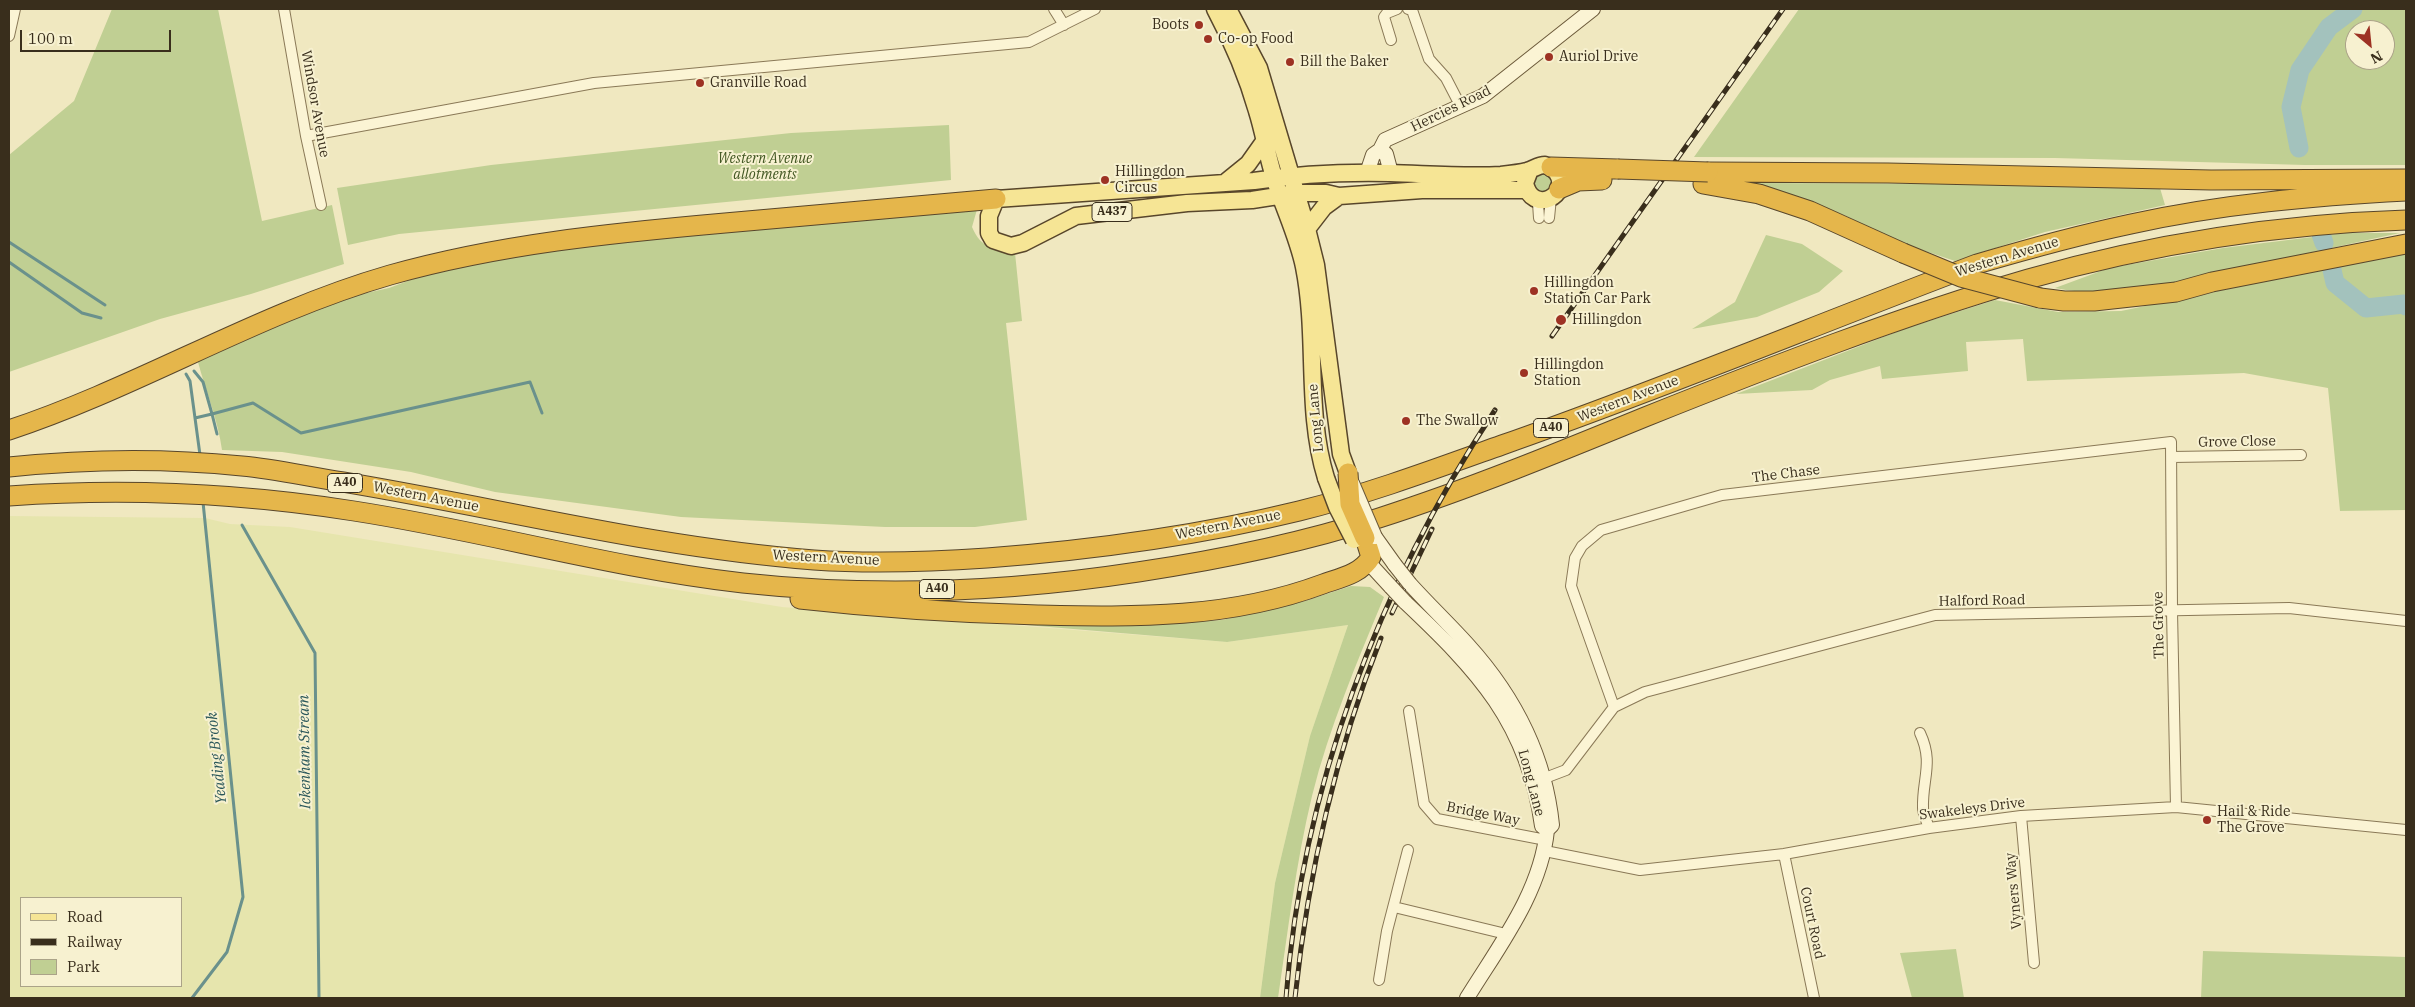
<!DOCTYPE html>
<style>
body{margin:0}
#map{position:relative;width:2415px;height:1007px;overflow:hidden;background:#f0e8c0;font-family:"IBM Plex Serif",serif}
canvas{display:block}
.frame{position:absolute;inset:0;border:10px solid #392e1c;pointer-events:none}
.legend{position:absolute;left:20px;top:897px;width:162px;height:90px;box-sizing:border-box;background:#f7f1d0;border:1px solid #aba388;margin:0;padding:6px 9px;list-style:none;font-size:15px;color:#392e1c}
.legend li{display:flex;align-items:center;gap:10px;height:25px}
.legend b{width:25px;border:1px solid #aba388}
.north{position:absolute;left:2345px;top:20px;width:50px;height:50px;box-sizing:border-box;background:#f7f1d0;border:1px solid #aba388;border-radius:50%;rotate:152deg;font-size:14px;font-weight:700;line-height:20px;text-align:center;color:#392e1c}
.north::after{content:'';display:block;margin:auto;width:18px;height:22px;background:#9d3223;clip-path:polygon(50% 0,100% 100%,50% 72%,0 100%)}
.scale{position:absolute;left:20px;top:30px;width:151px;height:22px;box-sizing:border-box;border:2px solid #392e1c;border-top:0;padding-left:6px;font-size:15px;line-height:18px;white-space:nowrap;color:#392e1c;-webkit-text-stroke:4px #f7f1d0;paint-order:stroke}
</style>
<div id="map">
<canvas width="2415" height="1007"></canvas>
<div class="frame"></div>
<ul class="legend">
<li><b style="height:6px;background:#f6e595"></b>Road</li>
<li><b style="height:6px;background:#392e1c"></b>Railway</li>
<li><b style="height:14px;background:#c0cf93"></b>Park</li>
</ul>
<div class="north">N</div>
<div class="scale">100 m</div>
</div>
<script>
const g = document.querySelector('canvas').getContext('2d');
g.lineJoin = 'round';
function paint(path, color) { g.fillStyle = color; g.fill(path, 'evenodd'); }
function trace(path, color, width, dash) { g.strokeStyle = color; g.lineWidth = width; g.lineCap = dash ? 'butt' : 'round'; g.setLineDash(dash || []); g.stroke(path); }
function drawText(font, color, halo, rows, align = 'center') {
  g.font = font + ' "IBM Plex Serif",serif'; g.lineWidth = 4; g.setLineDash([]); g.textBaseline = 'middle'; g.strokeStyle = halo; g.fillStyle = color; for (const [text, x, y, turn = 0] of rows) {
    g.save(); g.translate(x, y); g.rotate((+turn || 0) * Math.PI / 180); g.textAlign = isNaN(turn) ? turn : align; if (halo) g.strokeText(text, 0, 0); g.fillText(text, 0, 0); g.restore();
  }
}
const farmland = new Path2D(`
 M 9,516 L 205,518 L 230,524 L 290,527 L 782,607 L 1227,642 L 1348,625 L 1310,736 L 1275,883 L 1260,998 L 9,998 ZM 21,898 L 181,898 L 181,986 L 21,986 Z`);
const green = new Path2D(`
 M 112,9 L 218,9 L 262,221 L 332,205 L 344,264 L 251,294 L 160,319 L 9,372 L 9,155 L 74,101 Z
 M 1799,9 L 2406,9 L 2406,165 L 2305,165 L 2055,158 L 1694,157 ZM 2355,30 L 2385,30 L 2385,60 L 2355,60 Z
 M 949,125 L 951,180 L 399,234 L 348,245 L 337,188 L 491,165 L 791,133 Z
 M1534 183a9 9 0 1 1 18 0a9 9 0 1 1-18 0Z
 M 1754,183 L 1991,184 L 2160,188 L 2165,205 L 2045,232 L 1955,261 L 1901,243 L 1844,215 Z
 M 978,206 L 972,227 C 982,250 993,247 1015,253 L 1022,321 L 1006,323 L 1027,520 L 975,527 L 885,527 L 681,517 L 495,492 L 411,472 L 282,452 L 222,450 C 218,420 206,392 198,362 L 240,338 L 325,302 L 389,288 L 445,267 L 533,252 Z
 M 2345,233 L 2400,233 C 2349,244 2298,255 2247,267 C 2185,281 2119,301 2055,288 L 2109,268 L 2223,248 Z
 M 1766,235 L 1802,244 L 1843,271 L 1819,292 L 1757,317 L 1692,329 L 1735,302 Z
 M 2406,252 L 2406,510 L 2340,511 L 2328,388 L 2244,373 L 2027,381 L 2023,339 L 1966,342 L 1968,371 L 1882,379 L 1880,366 L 1830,380 L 1812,390 L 1736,394 L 1904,329 L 1995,300 L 2058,312 L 2121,311 Z
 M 1351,586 L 1370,587 L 1384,597 C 1357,662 1329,728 1312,796 C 1296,862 1288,931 1278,998 L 1260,998 L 1275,883 L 1310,736 L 1348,625 L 1227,642 L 955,619 L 1137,626 L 1222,620 L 1305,601 Z
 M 1956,949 L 1964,998 L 1912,998 L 1900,953 Z
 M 2203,951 L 2406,957 L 2405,998 L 2201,998 Z`);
const stream = new Path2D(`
 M 9,242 L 105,305
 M 9,262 L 82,313 L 101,318
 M 194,371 L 203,382 L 212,414 L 253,403 L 301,433 L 530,382 L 542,413
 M 186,374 L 190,381 L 200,455
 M 195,418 L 212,414 L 217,434
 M 242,525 L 315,653 L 319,998
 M 192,998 L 227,952 L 243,897 L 203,502`);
const river = new Path2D(`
 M 2299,148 L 2291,107 L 2300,70 L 2329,27 L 2353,9
 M 2321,234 L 2324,243
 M 2330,261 L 2335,283 L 2366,308 L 2404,304 L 2406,306`);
const street = new Path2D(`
 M 284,9 L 306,136 L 321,205
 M 1054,9 L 1064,25
 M 1408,9 L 1412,10 L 1429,59 L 1446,78 L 1461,107
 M 9,36 L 15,9
 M 1391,40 L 1384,17 L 1387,13 L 1397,9
 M 306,136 L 594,83 L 1029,42 L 1095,9
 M 1534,198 L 1538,203 L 1539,218
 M 1549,218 L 1551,198
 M 2172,457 L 2301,455
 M 1614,707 L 1571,586 L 1575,558 L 1582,546 L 1601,530 L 1722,495 L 2171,442 L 2172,611 L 2176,807
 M 1409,711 L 1424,804 L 1437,819 L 1546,840
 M 1920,733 C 1934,763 1922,779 1923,808 C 1923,814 1927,822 1929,828
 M 1545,778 L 1566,770 L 1614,707 L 1645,692 L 1935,615 L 2289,608 L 2406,621
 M 2021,816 L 2034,963
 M 1545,851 L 1640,870 L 1784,854 L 1929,828 L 2021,816 L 2176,807 L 2406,830
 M 1784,854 L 1814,998
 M 1394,907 L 1506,934
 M 1379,980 L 1387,931 L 1408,850`);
const secondary = new Path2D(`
 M 1380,150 L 1386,154 L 1391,173
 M 1367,173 L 1373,155 L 1380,150 L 1385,140 L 1483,96 L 1593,9
 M 1375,537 L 1395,565
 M 1368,562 L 1391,587
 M 1410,584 C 1429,605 1449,624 1468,645 C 1515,697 1545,756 1552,825 L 1547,830 C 1541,892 1499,946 1467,998
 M 1405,602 C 1477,670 1528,723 1542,826 L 1547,830`);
const primary = new Path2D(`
 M 1215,9 C 1232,41 1247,76 1257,111 C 1264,133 1267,155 1274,177 C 1283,207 1298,237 1304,267 C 1318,337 1305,410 1326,478
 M 1228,9 L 1259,68 L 1307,229 L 1316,265 L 1341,454 L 1348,473
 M 1227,181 L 1248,164 L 1265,140
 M 1527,190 L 1422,190 L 1339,196 L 1326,193 L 1297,193 L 1252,200 L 1187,203 L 1076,216 L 1023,243 L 1011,246 L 993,240 L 989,233 L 989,216 L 996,199 L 1254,181 C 1299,174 1345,172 1390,173 C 1427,174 1464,177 1501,175 C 1510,174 1519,173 1527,171 C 1534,169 1538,165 1545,165 C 1550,166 1554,169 1557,173 C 1572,195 1532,216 1525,183 L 1530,170
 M 1307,229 L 1324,207 L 1339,196`);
const highway = new Path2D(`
 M 1551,167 L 1618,169
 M 1708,172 L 1888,173 L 2211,180 L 2406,179
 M 1703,184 L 1759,194 L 1810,211 L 1903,253
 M 1559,189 L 1578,181 L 1602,180
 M 2040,298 L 2064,301 L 2094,301 L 2176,292 L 2212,282 L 2406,244
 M 9,430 C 139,387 258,313 390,275 C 500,244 612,233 725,223 C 815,215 906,207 996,199
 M 9,467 C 86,459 165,458 242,466 C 276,469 309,477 343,482 C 500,508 655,548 814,560 C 872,564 930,562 987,558 C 1092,550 1197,536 1299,511 C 1368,494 1435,469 1502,445 C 1662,389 1818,324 1977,264 C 2028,249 2079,235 2131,224 C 2221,204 2314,196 2406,191
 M 9,496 C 124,488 240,493 354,511 C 484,531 611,568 743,583 C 873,597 1008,592 1138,572 C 1218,560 1301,543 1379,518 C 1469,489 1557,453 1645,417 C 1770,367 1898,317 2028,279 C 2151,244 2279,224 2406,220
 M 800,599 C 880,608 959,613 1038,615 C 1137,617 1229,619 1323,584 C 1340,578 1361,574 1371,557 L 1365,538`);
const rail = new Path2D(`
 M 1552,336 L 1783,9
 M 1392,613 L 1432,529
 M 1286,998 C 1302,787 1379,586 1495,410
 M 1295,998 C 1308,874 1335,754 1381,638`);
const secondaryBridge = new Path2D(`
 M 1352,483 L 1375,537
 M 1395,565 L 1410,584
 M 1391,587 L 1405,602`);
const primaryBridge = new Path2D(`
 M 1326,478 L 1337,507 L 1354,540`);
const highwayBridge = new Path2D(`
 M 1618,169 L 1708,172
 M 1903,253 L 1961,277 L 2040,298
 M 1348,473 L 1350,504 L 1365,538`);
const markers = [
 [1199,25,5,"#9d3223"],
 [1208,39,5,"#9d3223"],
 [1549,57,5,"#9d3223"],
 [1290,62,5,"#9d3223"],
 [700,83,5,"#9d3223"],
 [1105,180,5,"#9d3223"],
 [1534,291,5,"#9d3223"],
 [1561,320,6,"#9d3223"],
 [1524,373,5,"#9d3223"],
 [1406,421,5,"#9d3223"],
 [2207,820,5,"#9d3223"]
];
const shields = [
 [1112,212,40],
 [1551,428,35],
 [345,483,35],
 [937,589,35]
];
const shieldNames = [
 ["A437",1112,212],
 ["A40",1551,428],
 ["A40",345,483],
 ["A40",937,589]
];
const poiNames = [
 ["Boots",1189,25,"right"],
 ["Co-op Food",1218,39],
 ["Auriol Drive",1559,57],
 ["Bill the Baker",1300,62],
 ["Granville Road",710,83],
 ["Hillingdon",1115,172],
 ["Circus",1115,188],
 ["Hillingdon",1544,283],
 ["Station Car Park",1544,299],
 ["Hillingdon",1572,320],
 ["Hillingdon",1534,365],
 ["Station",1534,381],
 ["The Swallow",1416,421],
 ["Hail & Ride",2217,812],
 ["The Grove",2217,828]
];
const streetNames = [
 ["Windsor Avenue",315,104,80],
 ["Hercies Road",1451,109,-26],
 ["Western Avenue",2007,257,-17],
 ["Western Avenue",1628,399,-21],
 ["Long Lane",1316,418,-95],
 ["Grove Close",2237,442,-1],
 ["The Chase",1786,474,-7],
 ["Western Avenue",426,497,11],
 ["Western Avenue",1228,525,-11],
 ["Western Avenue",826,558,3],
 ["Halford Road",1982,601,-1],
 ["The Grove",2159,625,-91],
 ["Long Lane",1531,783,75],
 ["Swakeleys Drive",1972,809,-7],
 ["Bridge Way",1483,814,11],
 ["Vyners Way",2014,891,-95],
 ["Court Road",1812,923,78]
];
const parkNames = [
 ["Western Avenue",765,159],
 ["allotments",765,175]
];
const waterNames = [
 ["Ickenham Stream",305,752,-91],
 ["Yeading Brook",217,758,-96]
];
paint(farmland, '#e6e5ad');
paint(green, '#c0cf93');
trace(stream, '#6a918c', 3);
trace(river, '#a3c2bd', 19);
trace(street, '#8a7957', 12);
trace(secondary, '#6c5a3a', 16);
trace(primary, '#58462b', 19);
trace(highway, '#58462b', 21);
trace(street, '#fbf4d4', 10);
trace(secondary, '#fbf4d4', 14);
trace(primary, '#f6e595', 16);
trace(highway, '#e5b64b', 19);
trace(rail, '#392e1c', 5);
trace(rail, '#f7f1d0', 3, [9]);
trace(secondaryBridge, '#6c5a3a', 16, []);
trace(primaryBridge, '#58462b', 19, []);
trace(highwayBridge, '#58462b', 21, []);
trace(secondaryBridge, '#fbf4d4', 14);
trace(primaryBridge, '#f6e595', 16);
trace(highwayBridge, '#e5b64b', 19);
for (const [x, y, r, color] of markers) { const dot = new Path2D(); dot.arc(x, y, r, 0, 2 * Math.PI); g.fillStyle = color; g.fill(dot); trace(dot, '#f7f1d0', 2); }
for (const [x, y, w] of shields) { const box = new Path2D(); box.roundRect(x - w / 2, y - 9.5, w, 19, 4); g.fillStyle = '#f7f1d0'; g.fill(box); trace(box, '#392e1c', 1); }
drawText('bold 12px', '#392e1c', null, shieldNames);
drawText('14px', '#392e1c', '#f7f1d0', poiNames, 'left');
drawText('14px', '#392e1c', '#f7f1d0', streetNames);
drawText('italic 14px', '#425722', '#f7f1d0', parkNames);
drawText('italic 15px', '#2a575a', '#f7f1d0', waterNames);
</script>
